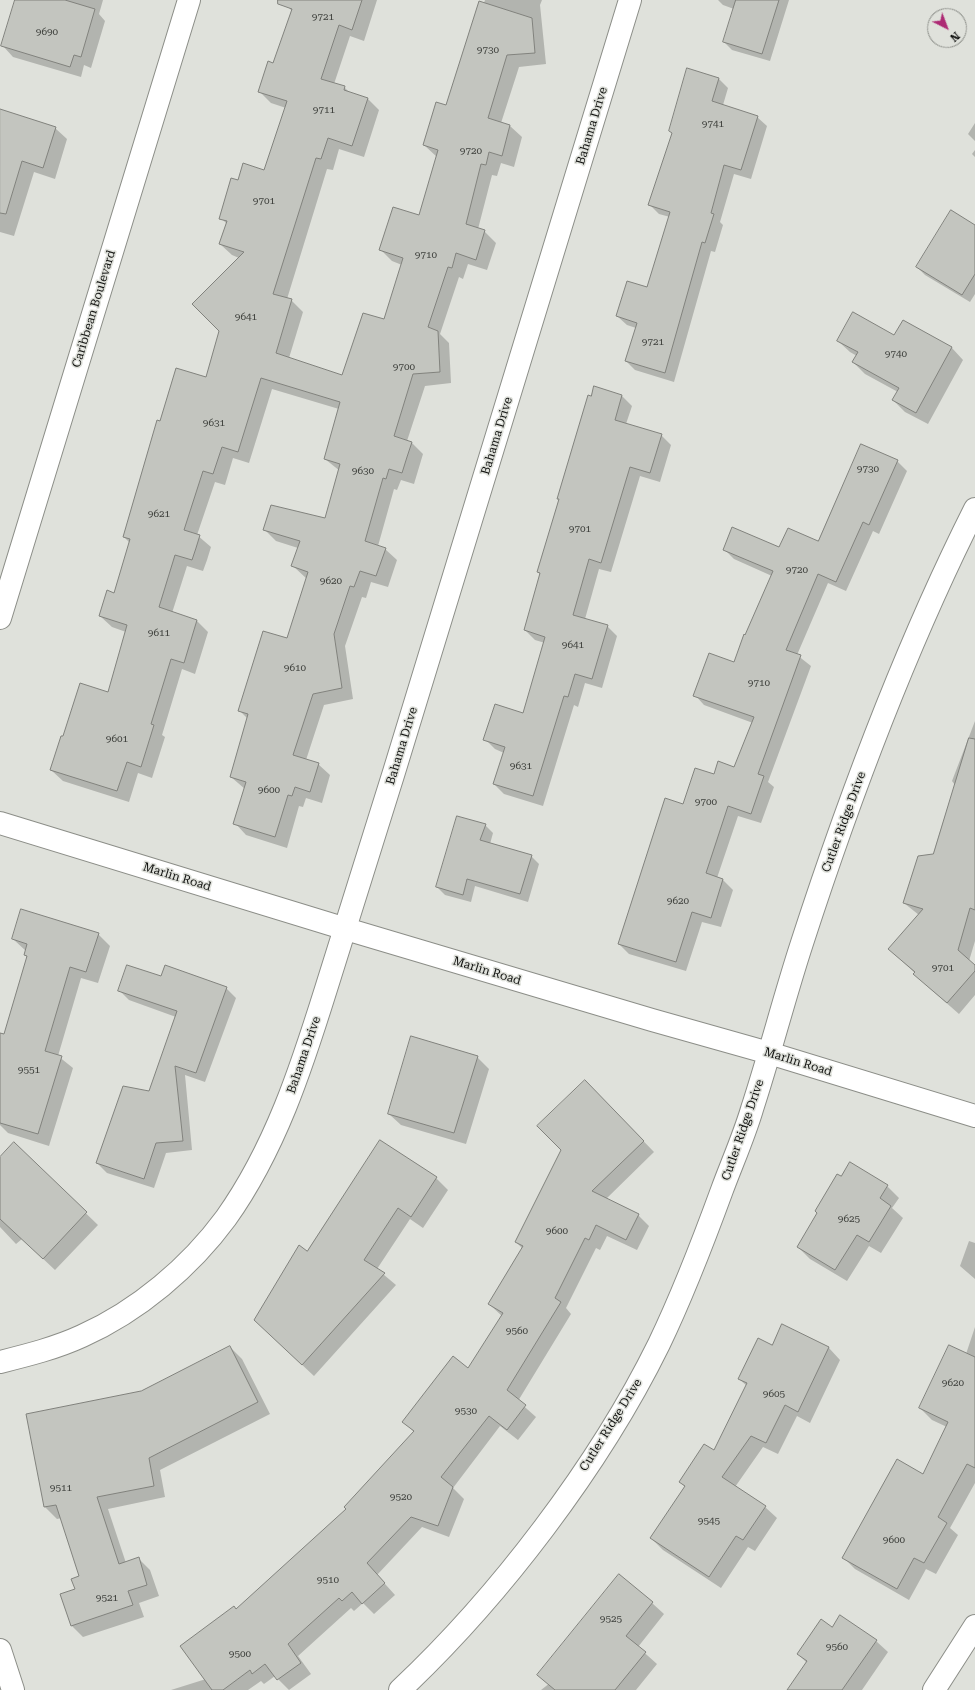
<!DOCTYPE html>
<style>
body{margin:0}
#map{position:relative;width:975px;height:1690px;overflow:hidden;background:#dfe1db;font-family:"Roboto Serif",serif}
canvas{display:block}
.north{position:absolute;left:927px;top:8px;width:40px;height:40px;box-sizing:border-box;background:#dfe1db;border:1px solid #8d8f8a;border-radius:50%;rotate:138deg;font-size:11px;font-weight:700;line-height:16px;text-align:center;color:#121311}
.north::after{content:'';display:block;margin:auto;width:14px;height:18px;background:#ad2a74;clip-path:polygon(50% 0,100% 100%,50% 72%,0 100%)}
</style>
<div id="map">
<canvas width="975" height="1690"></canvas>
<div class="north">N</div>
</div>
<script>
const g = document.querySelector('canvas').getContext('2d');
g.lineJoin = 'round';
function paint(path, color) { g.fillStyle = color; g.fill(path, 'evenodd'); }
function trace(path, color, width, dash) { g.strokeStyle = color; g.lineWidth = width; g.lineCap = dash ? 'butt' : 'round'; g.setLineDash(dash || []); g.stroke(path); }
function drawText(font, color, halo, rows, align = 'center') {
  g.font = font + ' "Roboto Serif",serif'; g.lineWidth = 3; g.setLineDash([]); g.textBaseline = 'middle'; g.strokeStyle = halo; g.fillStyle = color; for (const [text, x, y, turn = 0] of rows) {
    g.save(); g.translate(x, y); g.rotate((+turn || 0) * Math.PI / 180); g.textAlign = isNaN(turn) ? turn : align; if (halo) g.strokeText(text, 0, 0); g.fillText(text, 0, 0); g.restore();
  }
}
const shadow = new Path2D(`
 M 16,0 L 103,0 L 99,14 L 105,21 L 91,68 L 84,65 L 81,77 L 13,57 L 3,46 Z
 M 288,0 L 377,0 L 364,41 L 350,36 L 334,84 L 344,87 L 350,93 L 368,99 L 379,110 L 364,157 L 339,149 L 333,170 L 327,169 L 287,299 L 291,300 L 303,312 L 289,358 L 343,376 L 385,320 L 402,265 L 392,261 L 381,250 L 420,216 L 437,157 L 424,145 L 447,107 L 485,0 L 542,0 L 540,5 L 546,64 L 519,67 L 501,123 L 510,126 L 522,137 L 514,167 L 501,163 L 497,176 L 492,175 L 478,229 L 484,231 L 496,243 L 487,270 L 468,264 L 463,279 L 459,277 L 440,334 L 449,343 L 451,383 L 425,386 L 407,441 L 411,442 L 423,454 L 414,484 L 401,480 L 397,490 L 394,489 L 378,546 L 385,549 L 397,560 L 388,587 L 371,582 L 366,598 L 362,597 L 345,646 L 353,699 L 324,705 L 306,760 L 318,764 L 330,775 L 322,803 L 306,798 L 303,807 L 299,806 L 287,848 L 246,835 L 235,823 L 245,789 L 231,777 L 248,719 L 239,710 L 287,640 L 307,579 L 293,566 L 298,548 L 276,541 L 265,530 L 326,520 L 340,471 L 325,459 L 339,409 L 272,389 L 249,463 L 233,458 L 225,485 L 215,482 L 197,535 L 211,547 L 207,560 L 203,571 L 187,566 L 172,613 L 197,621 L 208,632 L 195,674 L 182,669 L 162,735 L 165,737 L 152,778 L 138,773 L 129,802 L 63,781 L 51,770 L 64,738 L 109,693 L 126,632 L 112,627 L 100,616 L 114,594 L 130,543 L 124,537 L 161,422 L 207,378 L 239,258 L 232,255 L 220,244 L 227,224 L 221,218 L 239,182 L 265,171 L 286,108 L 271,103 L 260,92 L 274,64 L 292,11 L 286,5 Z
 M 718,0 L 789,0 L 770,61 L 732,50 L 724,42 L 734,9 L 723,5 Z
 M 688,69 L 719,79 L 728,88 L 723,105 L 757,117 L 767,126 L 751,179 L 734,174 L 720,222 L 723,225 L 715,252 L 711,251 L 674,382 L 635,370 L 626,361 L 636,328 L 627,325 L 617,316 L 647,288 L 670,217 L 659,214 L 649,204 L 673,134 L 670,131 Z
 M 0,110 L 55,128 L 67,139 L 55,179 L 34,172 L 14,236 L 0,232 Z
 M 975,123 L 975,141 L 968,134 Z
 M 975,150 L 975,157 L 972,154 Z
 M 975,226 L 975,294 L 970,302 L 925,275 L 917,267 Z
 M 903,321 L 952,348 L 963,360 L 928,424 L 905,412 L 893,400 L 898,392 L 865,374 L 853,362 L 857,356 L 850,352 L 838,341 L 895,336 Z
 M 595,387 L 622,396 L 632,406 L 626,424 L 661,435 L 671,445 L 660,482 L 640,476 L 611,572 L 599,569 L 585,619 L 607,626 L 617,636 L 602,688 L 585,683 L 578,707 L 574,705 L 543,806 L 504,794 L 494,784 L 504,753 L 495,749 L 485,739 L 524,714 L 545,643 L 535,640 L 525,630 L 541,575 L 538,572 L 559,500 L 558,498 Z
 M 897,461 L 907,471 L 879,534 L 873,531 L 846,591 L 828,583 L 797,655 L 811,666 L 768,782 L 774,787 L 761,823 L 738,816 L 717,878 L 723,880 L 733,890 L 721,927 L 702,922 L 686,971 L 629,954 L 619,944 L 684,805 L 715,775 L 735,768 L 753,723 L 704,705 L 695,695 L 734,664 L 772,576 L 734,559 L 724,549 L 780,549 L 818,542 Z
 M 975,721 L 975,941 L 969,961 L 975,967 L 975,995 L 959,1014 L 926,985 L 915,973 L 889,949 L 919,915 L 904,903 L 934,855 L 955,785 L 952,781 Z
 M 485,825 L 493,833 L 490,844 L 531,856 L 539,864 L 528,902 L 475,886 L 471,902 L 445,895 L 437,887 Z
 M 98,934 L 110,946 L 98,983 L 81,978 L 58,1056 L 73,1068 L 49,1146 L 8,1133 L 0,1125 L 0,1034 L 5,1036 L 28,958 L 25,955 L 26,951 L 13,939 Z
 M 161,978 L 226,988 L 236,998 L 205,1082 L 185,1075 L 192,1150 L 166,1153 L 154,1188 L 107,1173 L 97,1163 L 149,1093 L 176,1017 L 129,1000 L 119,990 Z
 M 477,1057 L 489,1069 L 466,1144 L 401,1125 L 389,1114 Z
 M 596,1092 L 654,1152 L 606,1199 L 638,1215 L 649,1226 L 637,1250 L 607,1236 L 600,1250 L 596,1248 L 566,1308 L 571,1314 L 518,1401 L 536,1417 L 518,1440 L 500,1426 L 453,1488 L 464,1499 L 449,1537 L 422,1527 L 377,1575 L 395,1595 L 374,1614 L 363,1603 L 354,1611 L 351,1608 L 298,1656 L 311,1674 L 289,1690 L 275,1676 L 264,1684 L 261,1681 L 248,1690 L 171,1690 L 206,1679 L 236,1610 L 347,1509 L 414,1432 L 404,1422 L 469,1370 L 502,1316 L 489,1304 L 523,1249 L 516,1242 Z
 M 381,1142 L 436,1178 L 448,1190 L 423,1228 L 410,1219 L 377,1269 L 396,1285 L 314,1376 L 267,1332 L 308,1252 Z
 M 14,1144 L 98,1225 L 55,1270 L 22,1239 L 16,1244 L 0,1227 L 0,1159 Z
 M 887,1186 L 899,1198 L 892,1208 L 903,1218 L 881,1253 L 869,1246 L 847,1281 L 810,1259 L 798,1247 Z
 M 969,1241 L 975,1243 L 975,1279 L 960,1266 Z
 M 782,1325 L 829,1348 L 840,1360 L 810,1423 L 797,1416 L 778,1454 L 763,1447 L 735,1487 L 765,1507 L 777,1518 L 755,1551 L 748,1547 L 721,1588 L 663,1550 L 651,1538 L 685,1487 L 680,1482 L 715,1452 L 747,1386 L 739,1379 L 772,1346 Z
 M 975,1327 L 975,1483 L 950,1528 L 958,1535 L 936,1574 L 926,1569 L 909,1600 L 855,1569 L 843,1557 L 924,1475 L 947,1427 L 932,1420 L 920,1408 L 966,1354 Z
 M 230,1347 L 242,1359 L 270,1414 L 160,1470 L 165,1497 L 108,1509 L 126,1563 L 138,1558 L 150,1570 L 159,1596 L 139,1603 L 144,1617 L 83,1637 L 72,1626 L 76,1590 L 81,1576 L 62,1518 L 57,1519 L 45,1507 L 27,1415 L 142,1392 Z
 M 652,1603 L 664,1614 L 638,1647 L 657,1664 L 636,1690 L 541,1690 Z
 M 876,1641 L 888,1652 L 862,1690 L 788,1690 L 807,1663 L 798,1654 Z`);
const building = new Path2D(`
 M 15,0 L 65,0 L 95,9 L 81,57 L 74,55 L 70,67 L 1,46 Z
 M 278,0 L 362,0 L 352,30 L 339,25 L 321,79 L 345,86 L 344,90 L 368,98 L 352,146 L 328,138 L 321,159 L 316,158 L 273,294 L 292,299 L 276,353 L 342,375 L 363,313 L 384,319 L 403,258 L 379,250 L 393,207 L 419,215 L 438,150 L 423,145 L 436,102 L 446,105 L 479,1 L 532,18 L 535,53 L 507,55 L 488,118 L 510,125 L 502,156 L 489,152 L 486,165 L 481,164 L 466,224 L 485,230 L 476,260 L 456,253 L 452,268 L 448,267 L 428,327 L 438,331 L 440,372 L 413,374 L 394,436 L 412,442 L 407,457 L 402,473 L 389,469 L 386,479 L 383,478 L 365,541 L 386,548 L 376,576 L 360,571 L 354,587 L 350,586 L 334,634 L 342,688 L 313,694 L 293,755 L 319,763 L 310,792 L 295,787 L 292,796 L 288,795 L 275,837 L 233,824 L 246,782 L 230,777 L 248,714 L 238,711 L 263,631 L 287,638 L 308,572 L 291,566 L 300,541 L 263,530 L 271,505 L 325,518 L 340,464 L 324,459 L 340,402 L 261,378 L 238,452 L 222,447 L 213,474 L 203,471 L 184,530 L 200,535 L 196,548 L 192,560 L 175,555 L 159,607 L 197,620 L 184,663 L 171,659 L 151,724 L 154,725 L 141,767 L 127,762 L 117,791 L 50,770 L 61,736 L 63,736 L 80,683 L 108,692 L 127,625 L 99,616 L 107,590 L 114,593 L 130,539 L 123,537 L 157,420 L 160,421 L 176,368 L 206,377 L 219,331 L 192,304 L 244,252 L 219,244 L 227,221 L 219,219 L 231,178 L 238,180 L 243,163 L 264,170 L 287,101 L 258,92 L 268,61 L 273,63 L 292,9 L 278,4 Z
 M 736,0 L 779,0 L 762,54 L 723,42 Z
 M 687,68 L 719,78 L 712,101 L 758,116 L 741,170 L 724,165 L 711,213 L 714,214 L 705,243 L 702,242 L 665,373 L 625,361 L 637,323 L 616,316 L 627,281 L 647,287 L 670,212 L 648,205 L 672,133 L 669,131 Z
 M 0,109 L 56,127 L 43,168 L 22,161 L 6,214 L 0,213 Z
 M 951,210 L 975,225 L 975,274 L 962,295 L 916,267 Z
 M 853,312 L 894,335 L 903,320 L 952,347 L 916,413 L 892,400 L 899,388 L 852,362 L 858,352 L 837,341 Z
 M 594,386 L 622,395 L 615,420 L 662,434 L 650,473 L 630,467 L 601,563 L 589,559 L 573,615 L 608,625 L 592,679 L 575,674 L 568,697 L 564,696 L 533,796 L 493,784 L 505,747 L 483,740 L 495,704 L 523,713 L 545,637 L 524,630 L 540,573 L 537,572 L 559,499 L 557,499 L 588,395 L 591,396 Z
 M 861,444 L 898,460 L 869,525 L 863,522 L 836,582 L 818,574 L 786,650 L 801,655 L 758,774 L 764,776 L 751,814 L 728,806 L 706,873 L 723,879 L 711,918 L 692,912 L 676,962 L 618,944 L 665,798 L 683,804 L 695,768 L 714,774 L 718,761 L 734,767 L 754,717 L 693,696 L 709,653 L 734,662 L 744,634 L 745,635 L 773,571 L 723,550 L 732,527 L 779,547 L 788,528 L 818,541 Z
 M 969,738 L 975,739 L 975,910 L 970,908 L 958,950 L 975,965 L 975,971 L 947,1003 L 913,974 L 915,972 L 888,949 L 923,909 L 903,903 L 918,856 L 933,854 Z
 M 457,816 L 486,824 L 480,840 L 532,855 L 520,894 L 467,879 L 463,895 L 436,887 Z
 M 21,909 L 99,933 L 86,972 L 70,967 L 45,1051 L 62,1056 L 38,1134 L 0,1123 L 0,1033 L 4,1034 L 27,956 L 24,955 L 27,944 L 12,939 Z
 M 127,965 L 161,976 L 165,965 L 227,987 L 196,1073 L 175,1066 L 183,1141 L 156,1143 L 144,1179 L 96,1163 L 123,1086 L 149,1091 L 177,1011 L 118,991 Z
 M 411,1036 L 478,1056 L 454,1133 L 388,1114 Z
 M 585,1080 L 644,1141 L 592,1191 L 639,1214 L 626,1240 L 596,1225 L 589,1240 L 585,1238 L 555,1298 L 561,1302 L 507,1390 L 526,1405 L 507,1430 L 489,1416 L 441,1477 L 453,1487 L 438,1526 L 411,1517 L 367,1563 L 385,1583 L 362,1604 L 352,1592 L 342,1601 L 339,1598 L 288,1644 L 301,1663 L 277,1680 L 265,1664 L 252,1674 L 250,1670 L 223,1690 L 212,1690 L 180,1646 L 234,1606 L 236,1609 L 346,1509 L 344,1507 L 414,1431 L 402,1422 L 453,1356 L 468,1368 L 503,1313 L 488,1304 L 523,1246 L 515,1242 L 561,1150 L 537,1126 Z
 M 380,1140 L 437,1177 L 411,1217 L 398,1208 L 364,1260 L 385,1273 L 302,1365 L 254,1320 L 299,1245 L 307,1251 Z
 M 14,1142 L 87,1212 L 43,1259 L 0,1219 L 0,1157 Z
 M 850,1162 L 888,1185 L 880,1198 L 891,1206 L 869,1242 L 857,1235 L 835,1270 L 797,1247 L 817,1213 L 815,1211 L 837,1174 L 841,1176 Z
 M 782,1324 L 829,1347 L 798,1412 L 785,1405 L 766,1443 L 751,1436 L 722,1477 L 766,1506 L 743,1540 L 736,1536 L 709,1577 L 650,1538 L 685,1486 L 679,1482 L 704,1444 L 714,1450 L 747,1383 L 738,1379 L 758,1338 L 772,1345 Z
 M 949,1345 L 975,1357 L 975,1468 L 967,1464 L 938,1517 L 947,1523 L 924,1563 L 914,1558 L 897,1589 L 842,1558 L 897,1459 L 923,1474 L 948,1422 L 919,1408 Z
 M 230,1346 L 258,1402 L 149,1458 L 154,1486 L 97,1497 L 119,1564 L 139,1557 L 147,1585 L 128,1591 L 133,1605 L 71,1626 L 60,1594 L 75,1589 L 71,1579 L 79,1576 L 56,1505 L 44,1507 L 26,1414 L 141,1391 Z
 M 619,1574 L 653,1602 L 626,1636 L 646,1652 L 615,1690 L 555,1690 L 537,1675 Z
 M 840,1615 L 877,1640 L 842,1690 L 787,1690 L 807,1661 L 797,1654 L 821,1619 L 832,1627 Z`);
const minor = new Path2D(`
 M 0,1362 C 28,1355 56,1348 82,1336 C 138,1311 190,1267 226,1218 C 275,1149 301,1069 326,989 C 349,917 371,844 394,772 C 473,515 551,257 630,0
 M 400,1690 C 499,1597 599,1466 659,1344 C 683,1294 703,1242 722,1190 C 732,1163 744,1136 752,1109 C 770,1054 784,998 802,943 C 850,795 905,648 975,509
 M 934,1690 L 975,1626`);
const tertiary = new Path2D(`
 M 0,618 L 189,0
 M 0,823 L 346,929 L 652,1020 L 769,1053 L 975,1116
 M 0,1650 L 13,1690`);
const numberNames = [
 ["9721",323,17],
 ["9690",47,32],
 ["9730",488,50],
 ["9711",324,110],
 ["9741",713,124],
 ["9720",471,151],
 ["9701",264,201],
 ["9710",426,255],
 ["9641",246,317],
 ["9721",653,342],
 ["9740",896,354],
 ["9700",404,367],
 ["9631",214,423],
 ["9730",868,469],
 ["9630",363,471],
 ["9621",159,514],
 ["9701",580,529],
 ["9720",797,570],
 ["9620",331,581],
 ["9611",159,633],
 ["9641",573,645],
 ["9610",295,668],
 ["9710",759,683],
 ["9601",117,739],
 ["9631",521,766],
 ["9600",269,790],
 ["9700",706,802],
 ["9620",678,901],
 ["9701",943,968],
 ["9551",29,1070],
 ["9625",849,1219],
 ["9600",557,1231],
 ["9560",517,1331],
 ["9620",953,1383],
 ["9605",774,1394],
 ["9530",466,1411],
 ["9511",61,1488],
 ["9520",401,1497],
 ["9545",709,1521],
 ["9600",894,1540],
 ["9510",328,1580],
 ["9521",107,1598],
 ["9525",611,1619],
 ["9560",837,1647],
 ["9500",240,1654]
];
const streetNames = [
 ["Bahama Drive",592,126,-73],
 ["Caribbean Boulevard",94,309,-73],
 ["Bahama Drive",497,436,-73],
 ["Bahama Drive",402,746,-73],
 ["Cutler Ridge Drive",844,822,-70],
 ["Marlin Road",177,877,17],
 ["Marlin Road",487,971,17],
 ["Bahama Drive",304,1055,-71],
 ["Marlin Road",798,1062,17],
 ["Cutler Ridge Drive",743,1130,-71],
 ["Cutler Ridge Drive",611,1425,-58]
];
paint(shadow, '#0003');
paint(building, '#c3c5bf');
trace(building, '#81827d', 1);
trace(minor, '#8c8e88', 24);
trace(tertiary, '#8c8e88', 24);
trace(minor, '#fff', 22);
trace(tertiary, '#fff', 22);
drawText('10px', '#3e403c', null, numberNames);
drawText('12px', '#121311', '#dfe1db', streetNames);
</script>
